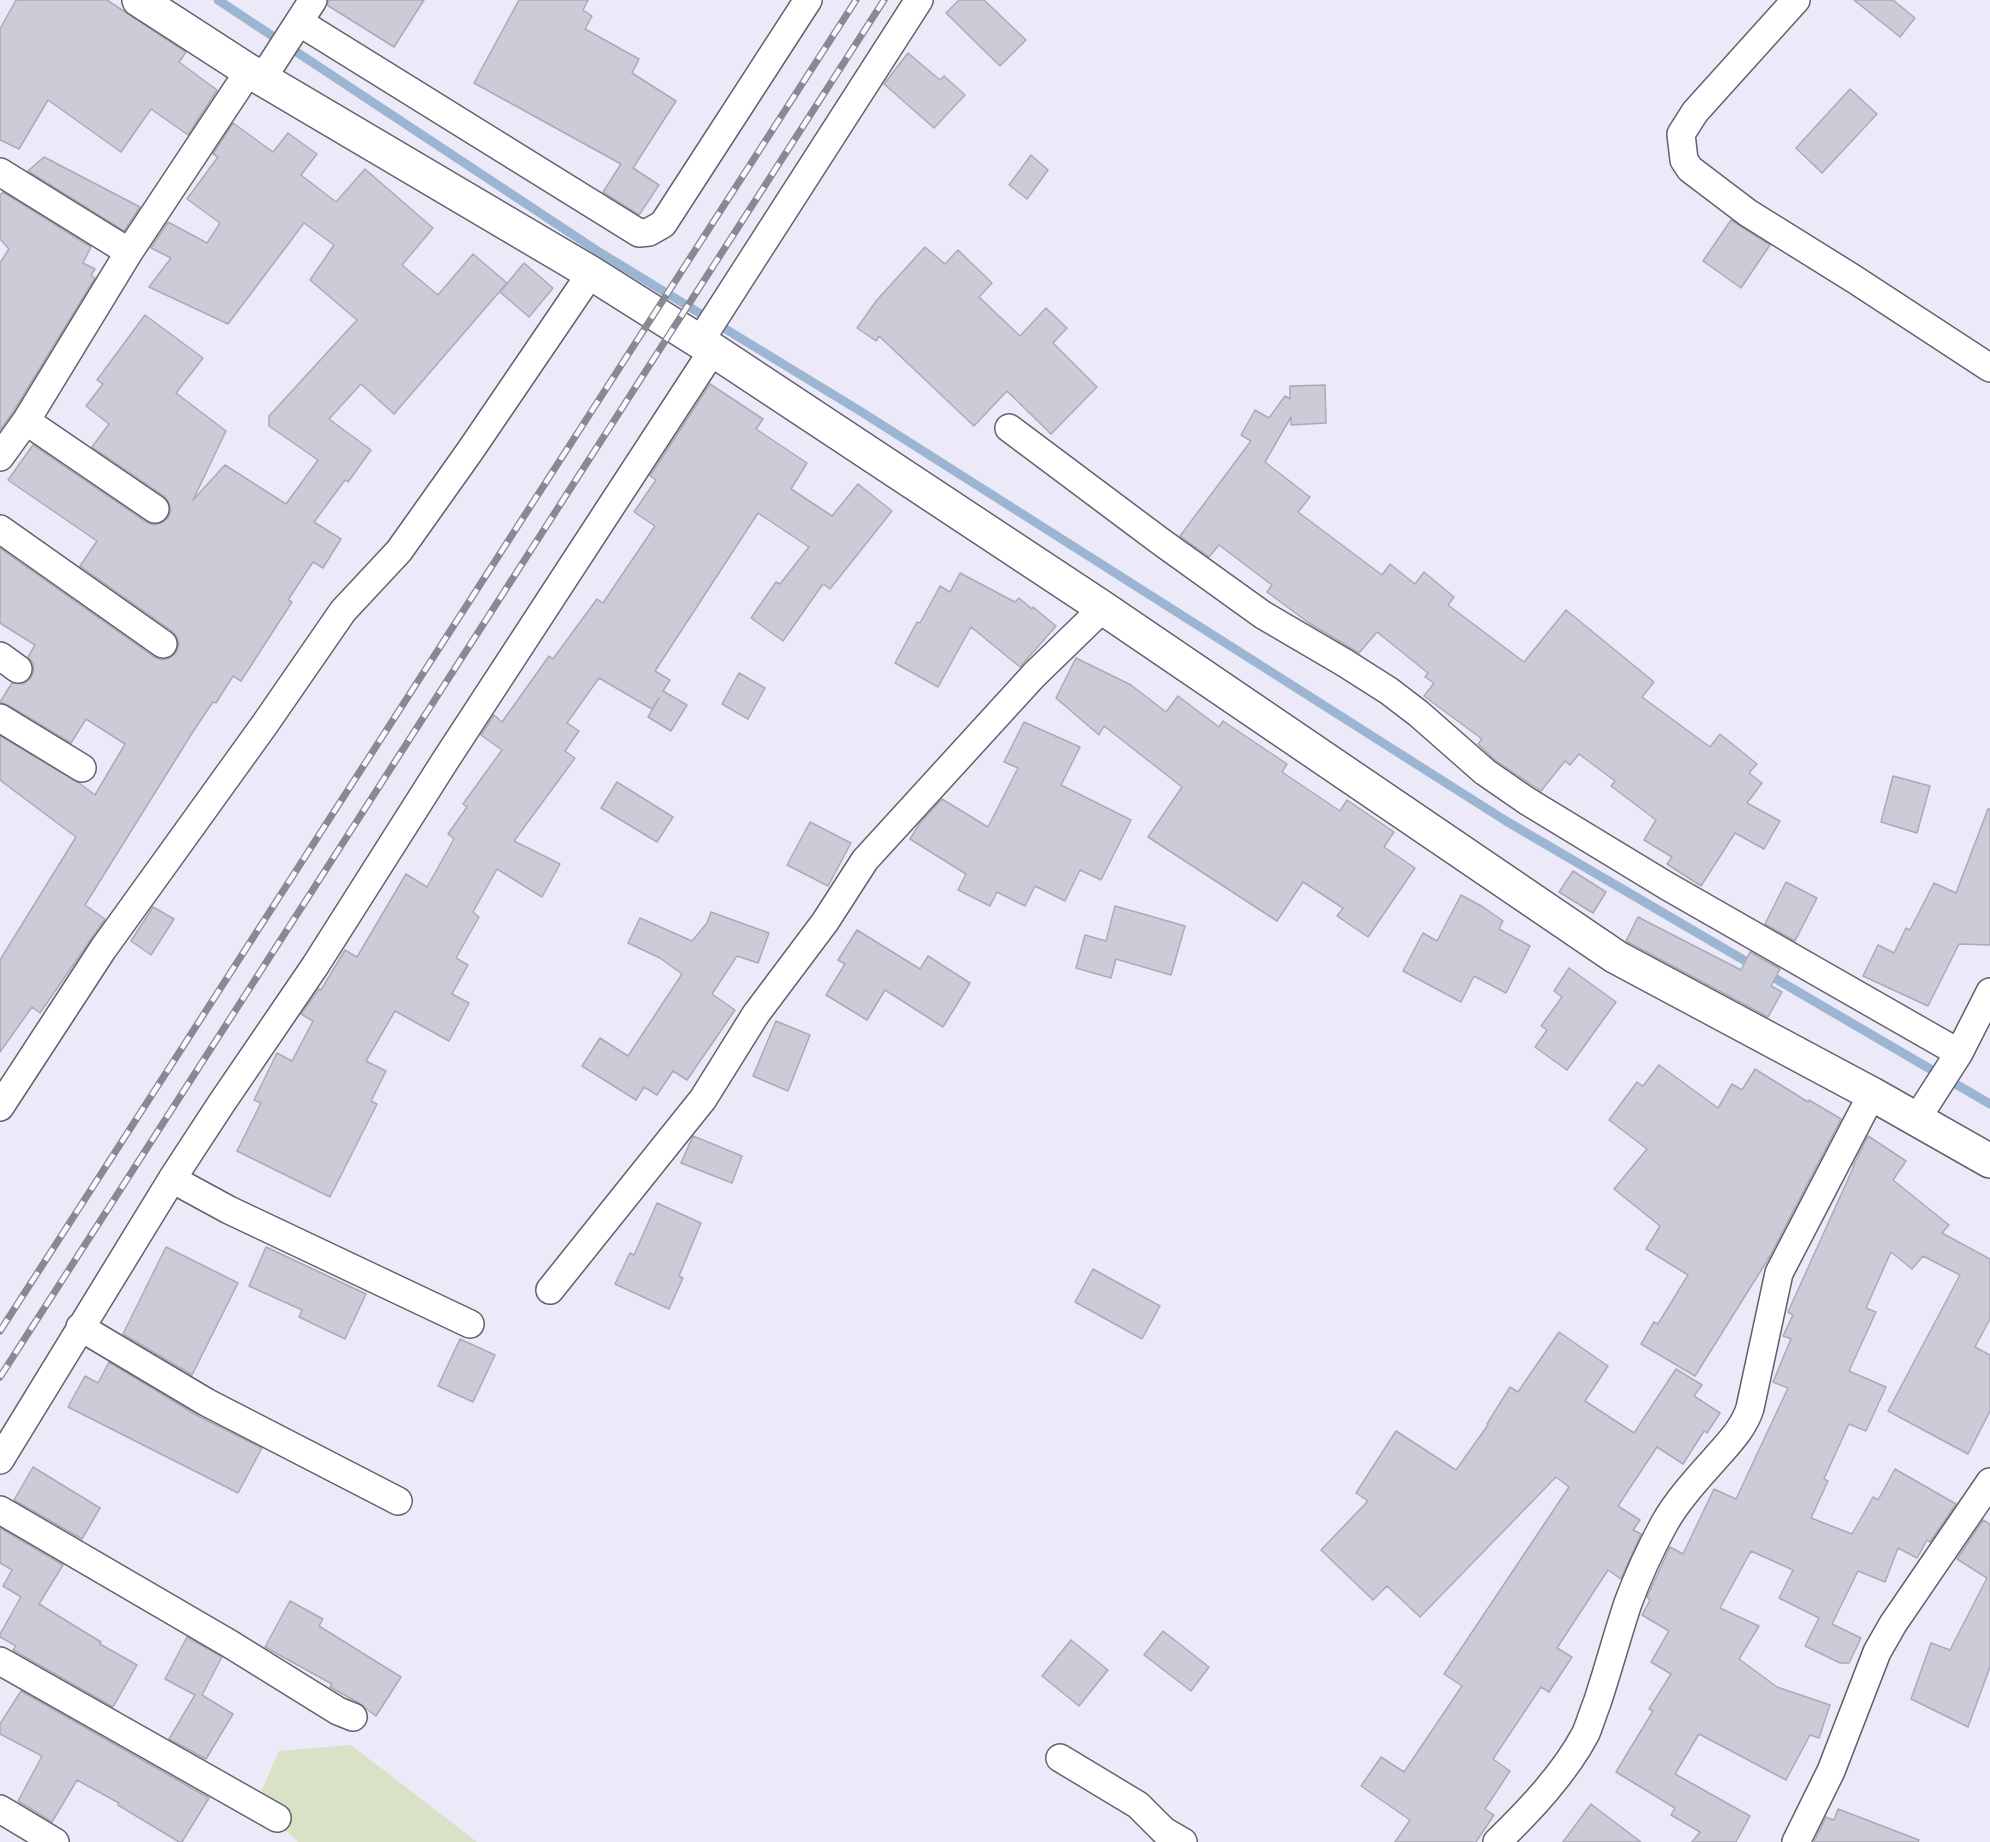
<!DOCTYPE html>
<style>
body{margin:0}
canvas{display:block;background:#eceaf8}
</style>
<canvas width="1990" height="1842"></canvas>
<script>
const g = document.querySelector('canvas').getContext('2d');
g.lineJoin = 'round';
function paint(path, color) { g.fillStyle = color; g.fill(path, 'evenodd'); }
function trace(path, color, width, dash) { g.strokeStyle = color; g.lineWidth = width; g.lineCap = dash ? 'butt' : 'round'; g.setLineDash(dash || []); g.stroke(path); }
const green = new Path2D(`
 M 351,1745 L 477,1842 L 298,1842 L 256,1803 L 279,1751 Z`);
const stream = new Path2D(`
 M 218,0 L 596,250 L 860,411 L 1506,821 L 1990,1104`);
const building = new Path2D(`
 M 16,0 L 107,0 L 186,52 L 179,62 L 217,90 L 188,135 L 151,109 L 121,152 L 48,100 L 19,149 L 0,140 L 0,29 Z
 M 329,0 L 424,0 L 394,47 L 327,5 Z
 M 519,0 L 588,0 L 583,10 L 592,16 L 585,29 L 639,59 L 632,73 L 676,101 L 633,168 L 659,185 L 639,215 L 603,192 L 621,164 L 474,83 Z
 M 959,0 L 984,0 L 1026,40 L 1000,66 L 946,13 Z
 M 1854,0 L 1893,0 L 1915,18 L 1900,37 Z
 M 908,53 L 940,80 L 944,76 L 965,95 L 934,128 L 884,84 Z
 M 1850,89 L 1877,114 L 1822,173 L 1796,148 Z
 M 233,123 L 273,152 L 288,133 L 317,154 L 301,175 L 336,202 L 365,169 L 433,228 L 402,265 L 438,295 L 473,254 L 507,283 L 394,414 L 361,384 L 329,419 L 371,450 L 348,482 L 345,480 L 314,522 L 341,539 L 323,568 L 313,562 L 288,600 L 292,602 L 241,681 L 233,676 L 216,703 L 213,702 L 194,730 L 85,905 L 105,919 L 40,1013 L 32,1007 L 0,1052 L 0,960 L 76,837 L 0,780 L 0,736 L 79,783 L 95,795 L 125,744 L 86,719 L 71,743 L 8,705 L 0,702 L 12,683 L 24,684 L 31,678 L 34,670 L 33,663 L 28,657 L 35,645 L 0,623 L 0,548 L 154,657 L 162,660 L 170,658 L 176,653 L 179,645 L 177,637 L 172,631 L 80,566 L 97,541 L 8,480 L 33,445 L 146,522 L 154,525 L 161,523 L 168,518 L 171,510 L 169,503 L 164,496 L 92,447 L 109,424 L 86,406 L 103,384 L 97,380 L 145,315 L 203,358 L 176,393 L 226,431 L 193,500 L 225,465 L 286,504 L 318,460 L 269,426 L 269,416 L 357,320 L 310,280 L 334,245 L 304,223 L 228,324 L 149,287 L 171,258 L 151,248 L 168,222 L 207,243 L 220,223 L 187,199 L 218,157 L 213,154 Z
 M 1031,155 L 1048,170 L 1027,199 L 1009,185 Z
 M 44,157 L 140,207 L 124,231 L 28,171 Z
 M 3,192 L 91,247 L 83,263 L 95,269 L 91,275 L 95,278 L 13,412 L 0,430 L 0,263 L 9,249 L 0,239 L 0,195 Z
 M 1731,220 L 1770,245 L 1741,288 L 1703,261 Z
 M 925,247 L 945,264 L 958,250 L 992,283 L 979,297 L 1020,336 L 1046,308 L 1067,328 L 1053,343 L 1097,387 L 1051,434 L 1007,391 L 974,426 L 879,336 L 876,341 L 857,328 L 877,300 Z
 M 524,263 L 553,288 L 529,317 L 500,292 Z
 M 710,384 L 763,419 L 756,429 L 807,463 L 791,489 L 832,516 L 858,484 L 892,511 L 830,589 L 823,584 L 783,641 L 751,618 L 776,582 L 780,584 L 809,547 L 758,513 L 655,671 L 670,680 L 663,691 L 687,705 L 671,731 L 648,717 L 659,698 L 652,709 L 599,678 L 567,723 L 579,731 L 565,751 L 575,758 L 514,841 L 560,864 L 542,897 L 497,869 L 473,912 L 479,917 L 456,958 L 468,965 L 452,994 L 469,1003 L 449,1041 L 395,1011 L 366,1061 L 386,1071 L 371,1101 L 377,1104 L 330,1197 L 237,1151 L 261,1103 L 254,1100 L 277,1053 L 292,1061 L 313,1021 L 301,1014 L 319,989 L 321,990 L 345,950 L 357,957 L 406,874 L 427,887 L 454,839 L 448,834 L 467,807 L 463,804 L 502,750 L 481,735 L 494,715 L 502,722 L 549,656 L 553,659 L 597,599 L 603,603 L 655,526 L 634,512 L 656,480 L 650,476 Z
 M 1325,385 L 1326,423 L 1291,425 L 1291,417 L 1265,462 L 1310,497 L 1298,512 L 1382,575 L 1390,564 L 1415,584 L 1424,572 L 1454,597 L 1448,605 L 1524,662 L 1566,610 L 1654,682 L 1642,697 L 1710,747 L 1720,734 L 1757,764 L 1749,773 L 1762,783 L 1747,803 L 1780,821 L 1764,849 L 1735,833 L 1701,886 L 1667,864 L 1672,857 L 1644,840 L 1656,820 L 1611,786 L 1615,781 L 1579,754 L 1570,765 L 1565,761 L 1541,791 L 1495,760 L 1478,744 L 1482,739 L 1424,696 L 1434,683 L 1425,677 L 1428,673 L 1377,632 L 1359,653 L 1309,623 L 1267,592 L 1272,585 L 1219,545 L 1209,557 L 1180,536 L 1251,441 L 1241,435 L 1255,410 L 1269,418 L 1285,396 L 1290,399 L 1290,386 Z
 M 960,573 L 1015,602 L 1019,598 L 1032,609 L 1033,607 L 1056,626 L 1020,667 L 971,627 L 938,687 L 895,663 L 917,622 L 920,623 L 940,586 L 950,592 Z
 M 1076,658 L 1131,685 L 1166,712 L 1178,696 L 1219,727 L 1223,721 L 1287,764 L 1282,772 L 1340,811 L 1347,800 L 1394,832 L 1384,847 L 1415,868 L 1368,937 L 1337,916 L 1343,908 L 1303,882 L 1277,921 L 1148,837 L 1182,787 L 1104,726 L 1099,735 L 1056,698 Z
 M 739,673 L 765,688 L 748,719 L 722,704 Z
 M 1024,722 L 1080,747 L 1061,785 L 1131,820 L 1101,880 L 1080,870 L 1065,901 L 1035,886 L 1025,906 L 997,892 L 990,906 L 958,890 L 966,874 L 910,839 L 920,823 L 942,799 L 988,827 L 1018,768 L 1004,762 Z
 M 1893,776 L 1930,786 L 1917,833 L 1881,822 Z
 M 617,782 L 673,817 L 657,842 L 601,808 Z
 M 1988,809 L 1990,809 L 1990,945 L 1959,944 L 1928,1006 L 1863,976 L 1878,945 L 1894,953 L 1906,928 L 1910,930 L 1934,883 L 1956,893 Z
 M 810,822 L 851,843 L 828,886 L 787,865 Z
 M 1573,871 L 1606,892 L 1593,913 L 1559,892 Z
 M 1786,882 L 1817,898 L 1795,941 L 1765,924 Z
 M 1461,895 L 1483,907 L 1503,921 L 1499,929 L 1530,946 L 1506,993 L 1474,976 L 1461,1002 L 1403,971 L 1423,933 L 1437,941 Z
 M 1115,906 L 1185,926 L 1171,975 L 1116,959 L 1111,978 L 1076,968 L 1085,935 L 1106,941 Z
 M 153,907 L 174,919 L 151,955 L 131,941 Z
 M 711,912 L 769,933 L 758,963 L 737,956 L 712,994 L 735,1010 L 687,1080 L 673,1071 L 657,1095 L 644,1087 L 636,1100 L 582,1066 L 600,1038 L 628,1056 L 682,974 L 660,958 L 628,943 L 640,918 L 692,941 L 707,923 Z
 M 1638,917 L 1741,970 L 1750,952 L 1780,969 L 1771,986 L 1782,992 L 1768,1017 L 1626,941 Z
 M 857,930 L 920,969 L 928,956 L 970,983 L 943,1027 L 885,990 L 867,1020 L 826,995 L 845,964 L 838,960 Z
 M 1569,968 L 1616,1002 L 1567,1070 L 1535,1047 L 1547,1030 L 1541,1026 L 1562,997 L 1554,991 Z
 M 776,1021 L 810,1035 L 788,1091 L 753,1076 Z
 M 1659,1065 L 1718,1108 L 1732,1084 L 1742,1090 L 1755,1069 L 1808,1102 L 1809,1100 L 1841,1119 L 1770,1256 L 1695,1376 L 1641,1344 L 1654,1322 L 1658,1324 L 1688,1275 L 1646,1249 L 1660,1226 L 1614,1189 L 1647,1149 L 1609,1120 L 1637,1082 L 1643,1086 Z
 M 693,1136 L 742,1156 L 732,1183 L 681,1163 Z
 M 1868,1136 L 1906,1161 L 1893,1180 L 1949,1225 L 1942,1233 L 1990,1259 L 1990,1319 L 1975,1347 L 1990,1355 L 1990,1411 L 1968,1454 L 1888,1411 L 1960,1275 L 1923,1256 L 1912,1269 L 1891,1252 L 1866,1308 L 1876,1312 L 1849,1371 L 1886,1387 L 1866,1431 L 1849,1424 L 1824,1479 L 1828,1481 L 1811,1518 L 1852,1534 L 1873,1497 L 1878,1500 L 1895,1469 L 1956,1504 L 1930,1542 L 1927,1540 L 1917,1558 L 1898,1548 L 1885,1582 L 1858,1571 L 1832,1624 L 1861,1638 L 1849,1663 L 1840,1663 L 1805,1646 L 1819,1618 L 1779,1598 L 1793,1570 L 1751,1551 L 1720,1608 L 1759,1626 L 1739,1659 L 1777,1687 L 1830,1705 L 1819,1738 L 1810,1735 L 1786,1780 L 1699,1734 L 1675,1774 L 1750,1816 L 1736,1842 L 1692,1842 L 1700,1832 L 1671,1815 L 1675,1808 L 1616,1772 L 1653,1711 L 1649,1709 L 1671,1674 L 1651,1662 L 1669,1631 L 1642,1615 L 1650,1600 L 1647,1597 L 1670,1547 L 1683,1554 L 1714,1489 L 1736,1499 L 1758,1452 L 1788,1388 L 1773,1382 L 1791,1339 L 1783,1336 L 1793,1315 L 1788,1312 L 1854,1166 L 1853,1166 Z
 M 657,1203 L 701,1223 L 679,1276 L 683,1278 L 669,1309 L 615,1284 L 630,1253 L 634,1255 Z
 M 166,1247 L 238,1283 L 192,1375 L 123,1334 Z
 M 266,1247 L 366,1294 L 345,1339 L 299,1317 L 302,1310 L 249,1286 Z
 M 1093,1269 L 1160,1306 L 1142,1339 L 1075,1302 Z
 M 1559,1332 L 1608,1366 L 1585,1401 L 1634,1433 L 1676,1369 L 1702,1385 L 1694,1396 L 1720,1413 L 1707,1433 L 1704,1431 L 1683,1464 L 1657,1447 L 1618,1506 L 1640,1520 L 1633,1530 L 1641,1534 L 1621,1579 L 1608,1570 L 1557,1648 L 1572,1657 L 1549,1692 L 1541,1687 L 1493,1759 L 1510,1771 L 1485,1809 L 1494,1815 L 1476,1842 L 1395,1842 L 1410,1820 L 1361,1786 L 1381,1757 L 1404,1772 L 1462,1686 L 1444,1674 L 1569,1487 L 1556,1477 L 1420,1617 L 1387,1586 L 1373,1600 L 1321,1550 L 1368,1501 L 1356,1493 L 1396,1431 L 1456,1470 L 1488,1425 L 1487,1424 L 1510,1387 L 1518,1392 Z
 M 460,1339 L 495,1355 L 473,1402 L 438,1386 Z
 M 109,1362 L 198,1416 L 262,1448 L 238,1493 L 68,1407 L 85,1376 L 98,1383 Z
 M 33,1467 L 100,1508 L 82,1539 L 14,1500 Z
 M 1983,1520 L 1990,1524 L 1990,1667 L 1968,1727 L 1911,1699 L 1931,1643 L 1950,1650 L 1987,1578 L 1957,1559 Z
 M 0,1528 L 63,1565 L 39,1604 L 101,1642 L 100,1644 L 137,1665 L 113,1707 L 13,1650 L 16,1646 L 0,1637 L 0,1634 L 21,1597 L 3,1586 L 12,1570 L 0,1563 Z
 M 290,1601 L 323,1619 L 319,1626 L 401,1677 L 376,1716 L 359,1703 L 330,1687 L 332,1684 L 265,1647 Z
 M 1163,1631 L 1209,1667 L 1191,1691 L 1144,1655 Z
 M 187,1637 L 222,1657 L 202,1695 L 233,1714 L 206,1759 L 169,1739 L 195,1695 L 165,1679 Z
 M 1071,1640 L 1108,1670 L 1079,1706 L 1042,1676 Z
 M 21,1691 L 209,1798 L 182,1842 L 179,1842 L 118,1805 L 119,1803 L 77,1780 L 52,1822 L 18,1801 L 42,1756 L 0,1734 L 0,1724 Z
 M 1591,1804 L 1604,1814 L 1641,1842 L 1563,1842 Z
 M 1838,1809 L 1919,1840 L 1918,1842 L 1814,1842 L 1826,1817 L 1834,1820 Z`);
const minor = new Path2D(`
 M 1796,0 L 1695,112 L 1681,134 L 1684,160 L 1690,169 L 1748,213 L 1854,279 L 1990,368
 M 299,22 L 639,233 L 649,232 L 663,224 L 808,0
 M 262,79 L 313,0
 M 0,172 L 129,252
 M 700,341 L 919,0
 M 26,421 L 155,509
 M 1009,428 L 1160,541 L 1263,615 L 1345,663 L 1389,691 L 1419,714 L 1485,772 L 1527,801 L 1667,886 L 1959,1053
 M 0,457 L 26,421 L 129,252 L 249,71
 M 0,529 L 163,644
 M 0,656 L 18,669
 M 0,718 L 82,768
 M 0,1107 L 103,949 L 265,724 L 343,611 L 399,551 L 470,451 L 591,273
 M 1916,1120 L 1959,1053 L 1990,992
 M 172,1179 L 229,1210 L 470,1324
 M 550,1290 L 703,1099 L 756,1014 L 825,922 L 865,860 L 1034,675 L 1103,608
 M 80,1327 L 206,1402 L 398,1501
 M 0,1460 L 172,1179 L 221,1104 L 315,966 L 445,761 L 713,350
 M 0,1510 L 230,1644 L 338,1711 L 353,1717
 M 0,1661 L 277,1818
 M 1060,1758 L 1138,1805 L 1164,1831 L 1183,1842
 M 0,1809 L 55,1842
 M 1497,1842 C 1530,1810 1565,1773 1586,1733 C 1590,1723 1593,1713 1597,1703 C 1608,1670 1617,1636 1628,1603 C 1638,1576 1650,1550 1664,1524 C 1677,1501 1696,1480 1714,1460 C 1728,1444 1744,1428 1750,1408 L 1779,1273 L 1872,1094
 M 1796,1842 L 1831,1771 L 1877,1652 L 1893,1624 L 1990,1482`);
const secondary = new Path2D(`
 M 139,0 L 249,71 L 591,273 L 713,350 L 1103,608 L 1616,957 L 1872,1094 L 1990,1161`);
const rail = new Path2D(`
 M 0,1331 L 856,0
 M 0,1377 L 884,0`);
paint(green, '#d9e1c6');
trace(stream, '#9cb5d3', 9);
paint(building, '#cccbd8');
trace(building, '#acaab7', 1.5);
trace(minor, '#63616d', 30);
trace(secondary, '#63616d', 36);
trace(minor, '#fff', 27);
trace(secondary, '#fff', 33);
trace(rail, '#8a8892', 7);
trace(rail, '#f9f9fe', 4.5, [14]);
</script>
